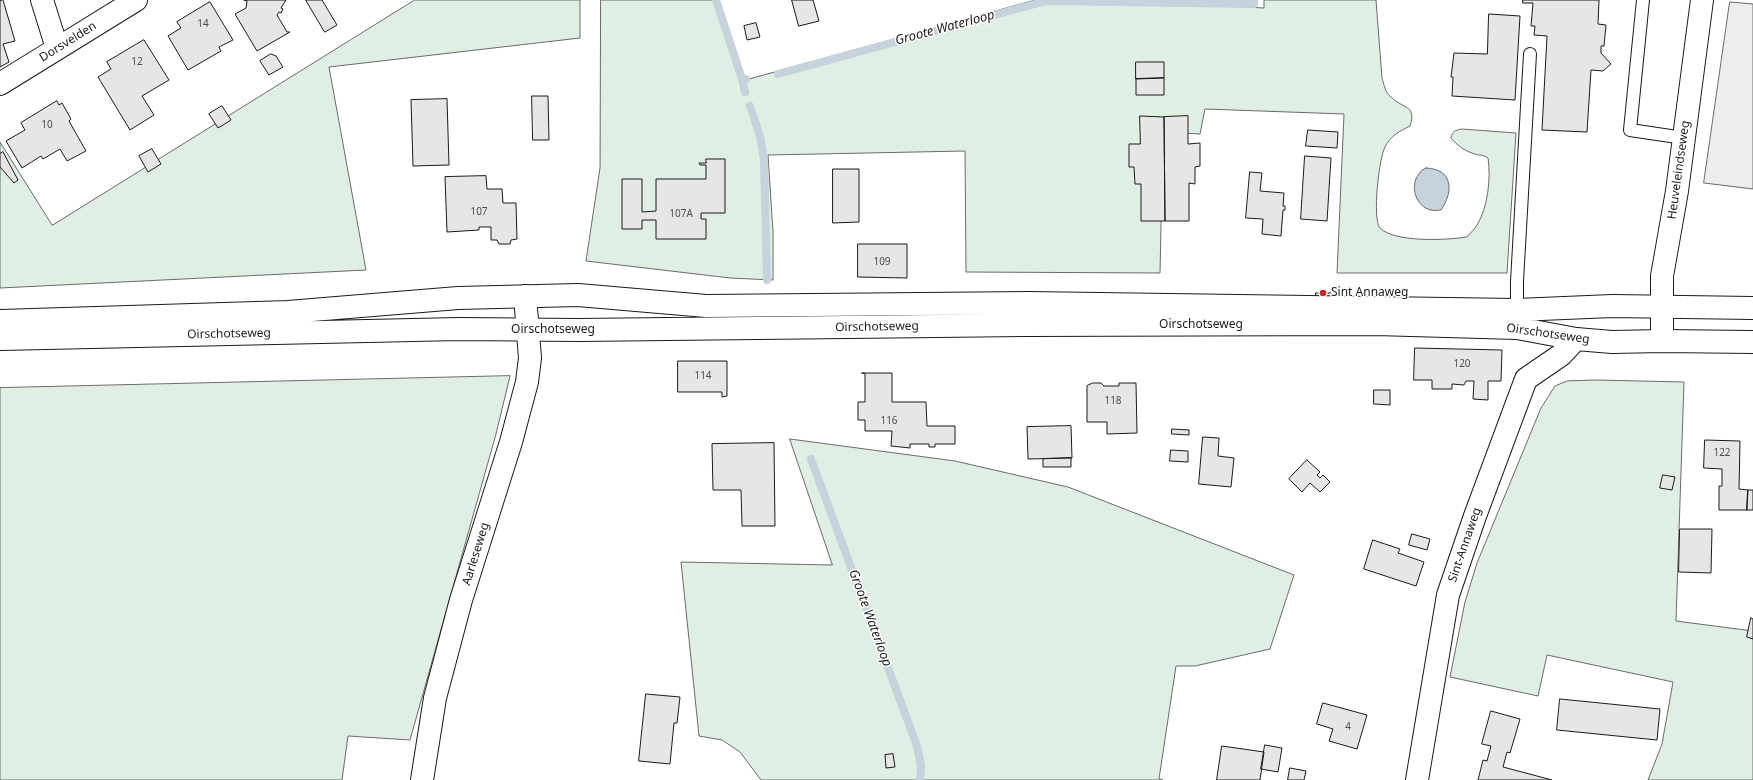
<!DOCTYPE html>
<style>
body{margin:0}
canvas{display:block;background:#fff}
</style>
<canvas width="1753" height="780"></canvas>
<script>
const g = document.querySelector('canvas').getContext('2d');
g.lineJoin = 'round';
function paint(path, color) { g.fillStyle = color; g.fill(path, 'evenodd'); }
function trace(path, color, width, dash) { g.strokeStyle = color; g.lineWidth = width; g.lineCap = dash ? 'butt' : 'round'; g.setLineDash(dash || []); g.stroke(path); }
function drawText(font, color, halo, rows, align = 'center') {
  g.font = font + ' "Noto Sans",sans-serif'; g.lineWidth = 3; g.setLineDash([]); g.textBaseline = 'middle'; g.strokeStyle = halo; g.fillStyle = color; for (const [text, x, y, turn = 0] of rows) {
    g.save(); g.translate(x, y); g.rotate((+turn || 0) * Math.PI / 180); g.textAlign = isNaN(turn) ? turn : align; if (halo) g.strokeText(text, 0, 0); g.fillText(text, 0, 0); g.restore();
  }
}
const green = new Path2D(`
 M 415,0 L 580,0 L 580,38 L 329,67 L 366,270 L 0,288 L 0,142 L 52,225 Z
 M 601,0 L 718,0 L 723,21 L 742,81 L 1035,0 L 1126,0 L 1264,8 L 1264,0 L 1376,0 L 1382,78 C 1384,84 1385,93 1391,97 C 1403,109 1417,105 1410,126 C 1400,131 1390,136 1385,147 C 1379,158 1372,219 1380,228 C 1395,243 1448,240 1467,237 C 1470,233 1475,229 1477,225 C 1488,207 1491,178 1488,158 C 1483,154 1479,156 1472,153 C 1463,150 1457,145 1451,138 C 1452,131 1456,130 1462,129 L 1516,133 L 1507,273 L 1337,273 L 1344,114 L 1205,109 L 1200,134 L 1163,132 L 1160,273 L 966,272 L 965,151 L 768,155 L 773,232 L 773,280 L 730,278 L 586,261 L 600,168 Z
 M 510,376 L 496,434 L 410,740 L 348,736 L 342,780 L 0,780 L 0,388 Z
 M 1597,380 L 1684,382 L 1676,621 L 1753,631 L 1753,780 L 1648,780 L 1662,744 L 1673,682 L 1547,655 L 1538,696 L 1450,677 L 1465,602 L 1477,563 L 1541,408 L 1555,386 L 1567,381 Z
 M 790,439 L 955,461 L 1068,487 L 1294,575 L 1270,649 L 1195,666 L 1176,666 L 1159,779 L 1163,780 L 761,780 L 740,752 L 722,740 L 699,736 L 681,562 L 832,565 Z`);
const parking = new Path2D(`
 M 1730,2 L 1753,4 L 1753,189 L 1704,183 Z`);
const water = new Path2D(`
 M 1426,168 C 1453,169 1454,191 1441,210 C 1438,210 1434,211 1431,210 C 1416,207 1409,186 1419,174 C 1420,171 1424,169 1426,168 Z`);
const stream = new Path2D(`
 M 716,0 L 742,79
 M 778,74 L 1046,1 L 1254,4 L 1254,0
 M 745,92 L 742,79 L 746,79
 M 750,106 L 760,136 L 764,160 L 767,280
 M 811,459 L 917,746 L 921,766 L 920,780`);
const building = new Path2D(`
 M 3,0 L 15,41 L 3,44 L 9,62 L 0,67 L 0,1 Z
 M 244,0 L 286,0 L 281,8 L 283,9 L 281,13 L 279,12 L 277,15 L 287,32 L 290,32 L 257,51 L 235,14 L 246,8 L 247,1 Z
 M 306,0 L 322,0 L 337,25 L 325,32 Z
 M 792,0 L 813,0 L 819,21 L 799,26 Z
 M 1523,0 L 1599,0 L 1598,24 L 1606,25 L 1604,46 L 1601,46 L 1601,53 L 1611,64 L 1603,71 L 1591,70 L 1587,132 L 1542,130 L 1547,36 L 1534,35 L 1535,26 L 1531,26 L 1533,3 L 1523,3 Z
 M 210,2 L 233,40 L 219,47 L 221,51 L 188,70 L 168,36 L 181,28 L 177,22 Z
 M 1489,14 L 1520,16 L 1515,100 L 1452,96 L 1453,77 L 1451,77 L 1454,53 L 1487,54 Z
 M 756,23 L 760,37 L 747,40 L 744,26 Z
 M 144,40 L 169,80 L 142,96 L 154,115 L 130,130 L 98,77 L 111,69 L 107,62 Z
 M 271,54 L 276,56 L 283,67 L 269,75 L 260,61 Z
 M 1136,62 L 1164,62 L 1164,78 L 1136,79 Z
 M 1164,78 L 1164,95 L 1136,95 L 1136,79 Z
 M 532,96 L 548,96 L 549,140 L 533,140 Z
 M 447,99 L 449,165 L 413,166 L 411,100 Z
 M 57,101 L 59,105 L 62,103 L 71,119 L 69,121 L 86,151 L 67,161 L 60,149 L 43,159 L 41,156 L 22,168 L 6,141 L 25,130 L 21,123 Z
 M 222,106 L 231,120 L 218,128 L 209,114 Z
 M 1140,116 L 1164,117 L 1165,221 L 1141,221 L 1141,184 L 1135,184 L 1134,167 L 1129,167 L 1129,144 L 1140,144 Z
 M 1188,116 L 1188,144 L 1200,143 L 1200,166 L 1195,167 L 1195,184 L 1189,183 L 1189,221 L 1165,221 L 1164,117 Z
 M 1308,130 L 1338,132 L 1337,148 L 1306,146 Z
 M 152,149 L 161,164 L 148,172 L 139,156 Z
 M 3,152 L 18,180 L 14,183 L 0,167 L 0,154 Z
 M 1305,156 L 1331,158 L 1327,221 L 1301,219 Z
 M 706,159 L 725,159 L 725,213 L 701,213 L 701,219 L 706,219 L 706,239 L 656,239 L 656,220 L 642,220 L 642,229 L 622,229 L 622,179 L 642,179 L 642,212 L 656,211 L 656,179 L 706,179 L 706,165 L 700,165 L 699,163 L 706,163 Z
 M 833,169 L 859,169 L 859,222 L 833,223 Z
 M 1250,172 L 1262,173 L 1260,191 L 1284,193 L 1283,206 L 1285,206 L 1285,210 L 1283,210 L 1281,236 L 1262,234 L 1263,219 L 1246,218 Z
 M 486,176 L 487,189 L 502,189 L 503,203 L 516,203 L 517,239 L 511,240 L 510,244 L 499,244 L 497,240 L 491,240 L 491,227 L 479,227 L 479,230 L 447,232 L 445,177 Z
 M 858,244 L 907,244 L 907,278 L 858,277 Z
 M 1316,293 L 1331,293 L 1331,298 L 1316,298 Z
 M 1415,348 L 1502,350 L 1501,381 L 1488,381 L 1488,400 L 1473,399 L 1474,381 L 1466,381 L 1464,385 L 1452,384 L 1452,389 L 1432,389 L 1432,380 L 1414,380 Z
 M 678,361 L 727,361 L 727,396 L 722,397 L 722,392 L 678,392 Z
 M 862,373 L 892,373 L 892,402 L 926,402 L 927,426 L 955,426 L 955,444 L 935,444 L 935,447 L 929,447 L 929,444 L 910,444 L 910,448 L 891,446 L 892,431 L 865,431 L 865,420 L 858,420 L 858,402 L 865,402 L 865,374 Z
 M 1093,383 L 1101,383 L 1104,386 L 1119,386 L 1119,383 L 1136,383 L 1137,433 L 1107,434 L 1107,422 L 1087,422 L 1087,386 Z
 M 1374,390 L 1390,390 L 1390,405 L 1374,404 Z
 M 1071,426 L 1072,458 L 1028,459 L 1027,427 Z
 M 1172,429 L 1189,430 L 1189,435 L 1172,434 Z
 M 1203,437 L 1219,438 L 1218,456 L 1234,458 L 1231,487 L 1199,484 Z
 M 1705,440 L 1740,441 L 1739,489 L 1748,490 L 1747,510 L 1719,510 L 1719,486 L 1722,486 L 1722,469 L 1704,468 Z
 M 774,443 L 775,526 L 742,526 L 741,490 L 713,490 L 712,444 Z
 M 1171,450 L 1188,451 L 1188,462 L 1170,461 Z
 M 1071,458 L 1071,467 L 1043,467 L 1043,459 Z
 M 1307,460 L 1320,472 L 1317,475 L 1320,478 L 1323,475 L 1330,482 L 1320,492 L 1310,483 L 1302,492 L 1289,479 Z
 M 1663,475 L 1675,477 L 1672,490 L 1660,488 Z
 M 1748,490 L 1753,490 L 1753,510 L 1747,510 Z
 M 1680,529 L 1712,529 L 1711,573 L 1679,572 Z
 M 1412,534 L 1430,539 L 1427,550 L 1409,545 Z
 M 1373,540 L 1400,549 L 1398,553 L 1424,562 L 1416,586 L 1364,569 Z
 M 1751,618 L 1753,619 L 1753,639 L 1747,637 Z
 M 646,694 L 680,697 L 677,723 L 674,723 L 670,764 L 639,761 Z
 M 1560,699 L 1660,709 L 1657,740 L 1557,730 Z
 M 1323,703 L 1367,715 L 1357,749 L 1329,741 L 1333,729 L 1317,724 Z
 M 1491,711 L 1520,719 L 1510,753 L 1507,752 L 1503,767 L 1552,780 L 1478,780 L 1483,760 L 1487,761 L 1491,746 L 1482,744 Z
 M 1265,745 L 1282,748 L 1278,772 L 1261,769 Z
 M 1222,746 L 1264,752 L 1260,780 L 1217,780 Z
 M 893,754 L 895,767 L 886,768 L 885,755 Z
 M 1290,768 L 1306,771 L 1304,780 L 1288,780 Z`);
const service = new Path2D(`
 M 1643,0 L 1630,130 L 1684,138
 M 1517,315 L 1517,281 L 1530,54`);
const minor = new Path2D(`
 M 42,0 L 57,48
 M 0,84 L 136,0
 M 1662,341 L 1662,276 L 1677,191 L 1702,0
 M 422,780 L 435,698 L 461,600 L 511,442 L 527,382 L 530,358 L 525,296
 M 1417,780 L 1448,595 L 1475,516 L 1526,379 L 1561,355 L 1576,339`);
const secondary = new Path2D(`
 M 0,321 L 288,312 L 458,298 L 578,295 L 706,306 L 1029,303 L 1517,310 L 1612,306 L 1753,308
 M 0,339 L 459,329 L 579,330 L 1025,325 L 1376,324 L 1517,328 L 1576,339 L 1612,342 L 1662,341 L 1753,342`);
const markers = [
 [1323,293,4,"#c62828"]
];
const numberNames = [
 ["14",203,24],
 ["12",137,62],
 ["10",47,125],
 ["107",479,212],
 ["107A",681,214],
 ["109",882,262],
 ["120",1462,364],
 ["114",703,376],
 ["118",1113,401],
 ["116",889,421],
 ["122",1722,453],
 ["4",1348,727]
];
const streetNames = [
 ["Dorsvelden",68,42,-32],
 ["Heuveleindseweg",1679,170,-82],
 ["Oirschotseweg",1201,325],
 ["Oirschotseweg",877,327,-1],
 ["Oirschotseweg",553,330],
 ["Oirschotseweg",229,334,-1],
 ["Oirschotseweg",1548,334,8],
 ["Sint-Annaweg",1465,545,-71],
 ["Aarleseweg",476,554,-73]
];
const poiNames = [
 ["Sint Annaweg",1331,293]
];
const waterNames = [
 ["Groote Waterloop",945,28,-15],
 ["Groote Waterloop",870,618,70]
];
paint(green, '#e0efe3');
trace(green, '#6a6a6a', 1);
paint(parking, '#ededed');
trace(parking, '#6a6a6a', 1);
paint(water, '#c6d2dc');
trace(water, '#6a6a6a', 1);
trace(stream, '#c6d2dc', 8);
paint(building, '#e6e6e6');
trace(building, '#1a1a1a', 1);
trace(service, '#1a1a1a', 14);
trace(minor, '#1a1a1a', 24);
trace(secondary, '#1a1a1a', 24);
trace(service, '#fff', 12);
trace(minor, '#fff', 22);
trace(secondary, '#fff', 22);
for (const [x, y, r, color] of markers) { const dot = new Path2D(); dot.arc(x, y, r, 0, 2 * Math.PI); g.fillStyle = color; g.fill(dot); trace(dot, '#fff', 1.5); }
drawText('10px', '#4d4d4d', null, numberNames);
drawText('12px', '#1a1a1a', '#fff', streetNames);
drawText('12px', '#1a1a1a', '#fff', poiNames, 'left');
drawText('italic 13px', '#1a1a1a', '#fff', waterNames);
</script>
